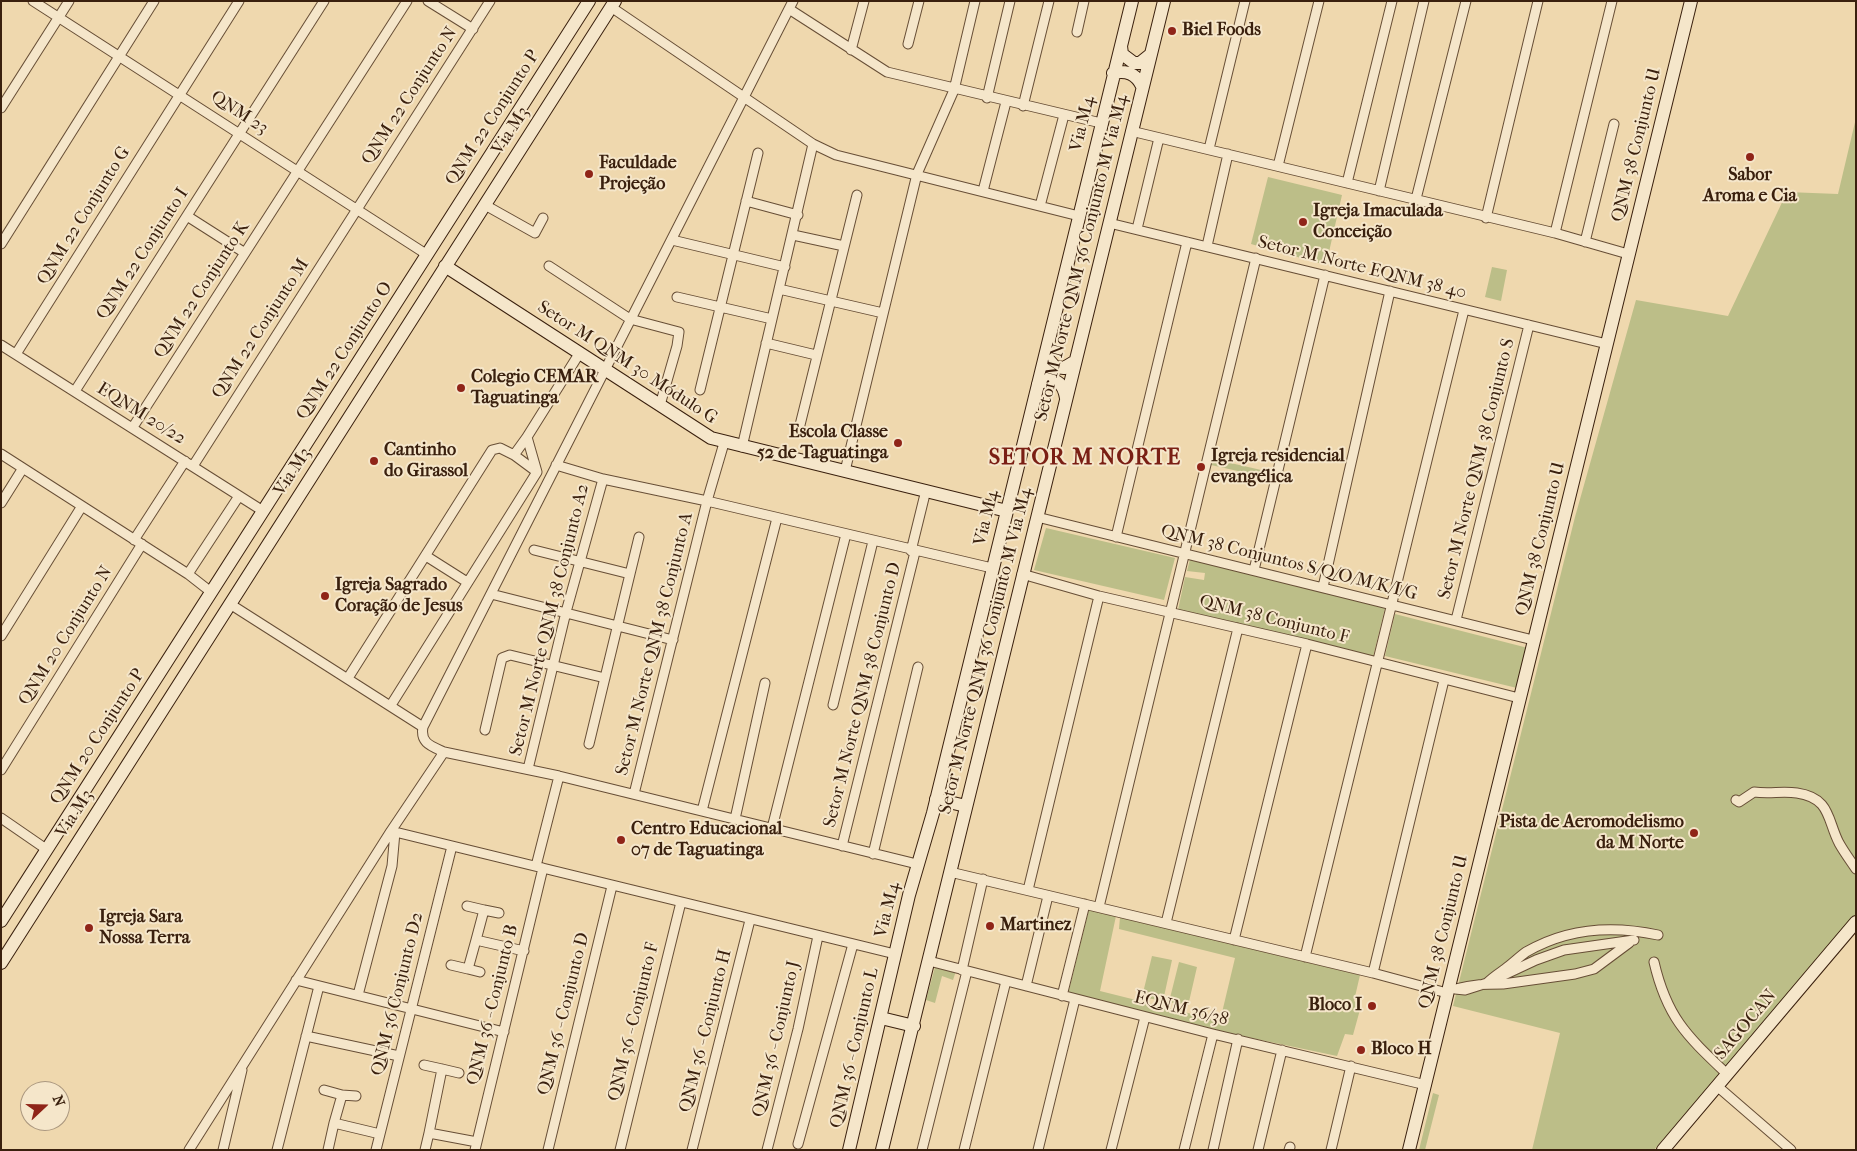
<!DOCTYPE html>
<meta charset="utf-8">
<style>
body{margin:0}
#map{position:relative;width:1857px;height:1151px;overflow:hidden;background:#efd8ae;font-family:"IM FELL French Canon",serif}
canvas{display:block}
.frame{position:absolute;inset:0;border:2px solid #3a200e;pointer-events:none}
.north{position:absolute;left:20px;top:1081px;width:50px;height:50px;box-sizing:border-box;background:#f5e6ca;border:1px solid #aa977f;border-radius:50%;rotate:69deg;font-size:14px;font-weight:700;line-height:20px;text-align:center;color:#3a200e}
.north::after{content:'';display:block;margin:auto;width:18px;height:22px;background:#8f2418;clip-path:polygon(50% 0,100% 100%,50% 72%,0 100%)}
</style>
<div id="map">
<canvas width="1857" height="1151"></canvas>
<div class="frame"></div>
<div class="north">N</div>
</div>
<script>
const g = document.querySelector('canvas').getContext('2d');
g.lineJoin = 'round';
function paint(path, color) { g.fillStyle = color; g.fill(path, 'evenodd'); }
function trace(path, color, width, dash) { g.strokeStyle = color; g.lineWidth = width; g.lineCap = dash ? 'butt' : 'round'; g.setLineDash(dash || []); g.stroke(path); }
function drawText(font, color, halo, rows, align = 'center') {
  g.font = font + ' "IM FELL French Canon",serif'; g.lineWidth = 4; g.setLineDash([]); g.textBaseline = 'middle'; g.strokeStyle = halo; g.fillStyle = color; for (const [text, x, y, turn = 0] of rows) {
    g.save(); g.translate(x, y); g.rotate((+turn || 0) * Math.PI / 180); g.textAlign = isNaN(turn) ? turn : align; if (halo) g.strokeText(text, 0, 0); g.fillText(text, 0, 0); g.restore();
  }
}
const green = new Path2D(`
 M 1856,118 L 1856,916 L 1654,1150 L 1532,1150 L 1560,1033 L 1453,1006 L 1575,517 L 1636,300 L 1728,316 L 1787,192 L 1838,194 Z
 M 1268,177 L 1342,195 L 1326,265 L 1251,244 Z
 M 1492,267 L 1507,270 L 1501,301 L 1485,297 Z
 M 1213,459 L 1270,472 L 1269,478 L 1211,465 Z
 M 1046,528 L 1175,558 L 1164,600 L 1034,570 Z
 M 1190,559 L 1385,608 L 1373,657 L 1178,610 L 1185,577 L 1204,580 L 1205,573 L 1187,571 Z
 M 1395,614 L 1528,648 L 1517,688 L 1385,656 Z
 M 1089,909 L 1116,916 L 1100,991 L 1220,1021 L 1235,958 L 1119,929 L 1120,917 L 1360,975 L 1354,1001 L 1361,1006 L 1353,1035 L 1345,1034 L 1337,1056 L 1242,1036 L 1068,994 Z
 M 1152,956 L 1172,960 L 1163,1001 L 1142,997 Z
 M 1179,962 L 1197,967 L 1188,1006 L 1169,1002 Z
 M 935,967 L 956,971 L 953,980 L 942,976 L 935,1003 L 926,1000 Z
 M 1433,1093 L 1439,1095 L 1425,1150 L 1419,1150 Z`);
const street = new Path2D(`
 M 33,1 L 426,254
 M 428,1 L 473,29
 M 793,1 L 423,727 C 420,743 431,746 444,752 L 559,776 L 917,864
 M 611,7 L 813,144 L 836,155 L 1079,216
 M 789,9 L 887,72 L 1101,123
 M 1077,32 L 1084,1
 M 908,44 L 919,1
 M 851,50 L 864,1
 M 987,98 L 1010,1
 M 1023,106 L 1049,1
 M 1,108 L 69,1
 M 1131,131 L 1555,233 L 1628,254
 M 1209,149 L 1245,1
 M 1278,166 L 1319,1
 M 1347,183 L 1392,1
 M 983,191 L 1006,102
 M 1379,191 L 1424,1
 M 1416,199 L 1466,1
 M 746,201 L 798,215
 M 485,205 L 535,233 L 543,218
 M 1040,206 L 1064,115
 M 187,216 L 245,253
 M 1486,218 L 1538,1
 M 1109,223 L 1607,344
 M 1137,229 L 1159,138
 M 1555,233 L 1612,1
 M 793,235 L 844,246
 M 672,240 L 785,267
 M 1585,242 L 1614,124
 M 1,244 L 154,1
 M 1207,246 L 1228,154
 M 549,266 L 630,319 L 679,332 L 677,346 L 660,405
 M 779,289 L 883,313
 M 677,297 L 772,319
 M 766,343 L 816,355
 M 1,345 L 263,511
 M 16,354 L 239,1
 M 700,390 L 758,153
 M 75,391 L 324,1
 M 800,425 L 857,195
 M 133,427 L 407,1
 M 742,447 L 813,144
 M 1,454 L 188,574 L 211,592
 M 514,455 L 537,472
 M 556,465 L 603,479 L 707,501 L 992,568
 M 193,466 L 490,1
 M 845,471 L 917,174 L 954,90 L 975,1
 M 1,503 L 23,468
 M 1037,517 L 1533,640
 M 1116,537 L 1187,242
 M 134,540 L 185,461
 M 534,550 L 630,574 L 639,537
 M 911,551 L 926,490
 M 426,556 L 467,582
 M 1254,570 L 1325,275
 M 188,574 L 239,496
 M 1022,574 L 1099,596 L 1307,644 L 1519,698
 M 1323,587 L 1390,291
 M 491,594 L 673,640
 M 230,604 L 423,727
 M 1456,620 L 1529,325
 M 1,636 L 82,506
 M 348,678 L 492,450 L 500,448 L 514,455 L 527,437
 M 391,705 L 537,472 L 527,437 L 579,354
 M 833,705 L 873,541
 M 485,730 L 502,658 L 510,655 L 605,678
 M 589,744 L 630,574
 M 528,769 L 566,612 L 603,479
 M 1,770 L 142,544
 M 634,794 L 707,501 L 724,443
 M 1736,800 L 1739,802 L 1754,792 C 1769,794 1783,791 1797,793 C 1831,798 1827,820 1839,843 C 1844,852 1850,860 1856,869
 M 702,811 L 777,518
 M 1,818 L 46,849
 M 735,819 L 765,683
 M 772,828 L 846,534
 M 391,831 L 895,954
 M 842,846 L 915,552
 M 873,854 L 918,667
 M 536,866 L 559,776
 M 950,872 L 1373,973 L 1447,993
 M 1028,890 L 1099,596
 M 467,906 L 484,910 L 476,940
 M 1099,907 L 1256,258
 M 484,910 L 499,913
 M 1166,923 L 1238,628
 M 1234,940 L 1307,644
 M 1634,940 L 1564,950 L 1536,960 L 1487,983 C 1493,977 1498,974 1505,969 C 1512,964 1519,957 1526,952 C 1567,928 1612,925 1658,935
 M 1305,957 L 1464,310
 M 929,961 L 1213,1034 L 1426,1085
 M 1654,962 C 1667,1018 1687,1036 1727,1074
 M 451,965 L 468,969 L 476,940 L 524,951
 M 468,969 L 480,972
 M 962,970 L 983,879
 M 1373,973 L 1444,680
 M 296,980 L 504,1032
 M 1487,983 L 1465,990 L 1455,989 C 1474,984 1485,984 1503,984 L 1575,974 L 1594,969 L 1629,943
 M 1026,986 L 1048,896
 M 358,995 L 392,866 L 395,832
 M 1062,996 L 1085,904
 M 306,1036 L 399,1056
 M 424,1065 L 442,1069
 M 1717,1086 L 1791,1150
 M 324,1090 L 342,1095
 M 334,1123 L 342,1095 L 356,1096
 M 429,1133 L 442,1069 L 459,1073
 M 798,1144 L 853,944
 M 189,1150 L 391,831 L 444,752
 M 223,1150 L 242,1070
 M 277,1150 L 319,986
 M 328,1150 L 334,1123 L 380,1134
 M 376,1150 L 452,846
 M 425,1150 L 429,1133 L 477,1142
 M 475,1150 L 543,868
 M 548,1150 L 612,886
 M 620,1150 L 681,902
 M 692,1150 L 750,920
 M 767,1150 L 798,1029 L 818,936
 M 922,1150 L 967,971
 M 964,1150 L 1006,981
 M 1038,1150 L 1075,999
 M 1111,1150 L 1145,1017
 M 1184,1150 L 1213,1034
 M 1213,1150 L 1238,1039
 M 1258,1150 L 1282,1050
 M 1289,1150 L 1290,1147
 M 1331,1150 L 1351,1066`);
const secondary = new Path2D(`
 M 1121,46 L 1122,54 L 1134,63 L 1140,63 L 1150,55
 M 1113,73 C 1127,70 1136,74 1142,86
 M 445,266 L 711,438 L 1007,511
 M 1047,349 L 1048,359 L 1055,367 L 1064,368 L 1074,362
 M 1038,384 C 1054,376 1063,381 1066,398
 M 936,799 L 966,806
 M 1,921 L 589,1
 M 1,963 L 615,1
 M 881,1018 L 914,1026
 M 849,1150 L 909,895 L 933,813 L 1132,1
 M 882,1150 L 1164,1
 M 1409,1150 L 1691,1
 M 1663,1150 L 1856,922`);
const markers = [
 [1172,31,5,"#8f2418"],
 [1750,157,5,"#8f2418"],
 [589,174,5,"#8f2418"],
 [1303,222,5,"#8f2418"],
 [461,388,5,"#8f2418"],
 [898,443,5,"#8f2418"],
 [374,461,5,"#8f2418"],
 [1201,467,5,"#8f2418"],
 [325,596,5,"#8f2418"],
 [1694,833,5,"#8f2418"],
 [621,840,5,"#8f2418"],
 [990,926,5,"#8f2418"],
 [89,928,5,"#8f2418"],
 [1372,1006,5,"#8f2418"],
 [1361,1050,5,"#8f2418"]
];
const poiNames = [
 ["Biel Foods",1182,31],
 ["Faculdade",599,164],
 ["Projeção",599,185],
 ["Sabor",1750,176,"center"],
 ["Aroma e Cia",1750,197,"center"],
 ["Igreja Imaculada",1313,212],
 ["Conceição",1313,233],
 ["Colegio CEMAR",471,378],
 ["Taguatinga",471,399],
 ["Escola Classe",888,433,"right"],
 ["52 de Taguatinga",888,454,"right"],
 ["Cantinho",384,451],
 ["do Girassol",384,472],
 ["Igreja residencial",1211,457],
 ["evangélica",1211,478],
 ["Igreja Sagrado",335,586],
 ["Coração de Jesus",335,607],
 ["Pista de Aeromodelismo",1684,823,"right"],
 ["da M Norte",1684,844,"right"],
 ["Centro Educacional",631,830],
 ["07 de Taguatinga",631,851],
 ["Igreja Sara",99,918],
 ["Nossa Terra",99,939],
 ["Martinez",1000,926],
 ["Bloco I",1362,1006,"right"],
 ["Bloco H",1371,1050]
];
const streetNames = [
 ["QNM 22 Conjunto N",410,96,-57],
 ["QNM 23",239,113,33],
 ["QNM 22 Conjunto P",493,118,-57],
 ["Via M4",1083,124,-76],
 ["Via M3",511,131,-57],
 ["QNM 38 Conjunto U",1637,145,-76],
 ["QNM 22 Conjunto G",84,216,-58],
 ["QNM 22 Conjunto I",143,254,-57],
 ["Setor M Norte QNM 36 Conjunto M Via M4",1082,258,-76],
 ["Setor M Norte EQNM 38 40",1362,268,14],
 ["QNM 22 Conjunto K",202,290,-57],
 ["QNM 22 Conjunto M",261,329,-57],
 ["QNM 22 Conjunto O",345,351,-57],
 ["Setor M QNM 30 Módulo G",627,363,33],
 ["EQNM 20/22",141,414,32],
 ["Setor M Norte QNM 38 Conjunto S",1477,469,-76],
 ["Via M3",293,472,-57],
 ["Via M4",987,518,-76],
 ["QNM 38 Conjunto U",1541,539,-76],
 ["QNM 38 Conjuntos S/Q/O/M/K/I/G",1289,563,14],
 ["Setor M Norte QNM 38 Conjunto A2",550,620,-76],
 ["QNM 38 Conjunto F",1274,620,14],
 ["QNM 20 Conjunto N",66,636,-58],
 ["Setor M Norte QNM 38 Conjunto A",655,644,-76],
 ["Setor M Norte QNM 36 Conjunto M Via M4",986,651,-76],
 ["Setor M Norte QNM 38 Conjunto D",863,695,-76],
 ["QNM 20 Conjunto P",98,737,-57],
 ["Via M3",75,814,-57],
 ["Via M4",888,910,-76],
 ["QNM 38 Conjunto U",1444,932,-76],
 ["QNM 36 Conjunto D2",398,994,-76],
 ["QNM 36 - Conjunto B",493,1005,-76],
 ["EQNM 36/38",1181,1009,14],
 ["QNM 36 - Conjunto D",564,1014,-76],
 ["QNM 36 - Conjunto F",634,1022,-76],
 ["SAGOCAN",1746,1025,-50],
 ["QNM 36 - Conjunto H",706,1031,-76],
 ["QNM 36 - Conjunto J",777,1039,-77],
 ["QNM 36 - Conjunto L",855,1048,-77]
];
const districtNames = [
 ["SETOR M NORTE",1085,459]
];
paint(green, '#bcbe88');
trace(street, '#674e36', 11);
trace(secondary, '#3a200e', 14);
trace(street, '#f5e6ca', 9);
trace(secondary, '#f5e6ca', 12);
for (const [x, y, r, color] of markers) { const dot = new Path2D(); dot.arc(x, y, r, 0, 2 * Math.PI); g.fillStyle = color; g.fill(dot); trace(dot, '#f5e6ca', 2); }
drawText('bold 18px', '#3a200e', '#f5e6ca', poiNames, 'left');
drawText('18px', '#3a200e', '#f5e6ca', streetNames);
g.letterSpacing = '1px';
drawText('bold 22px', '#7a1f14', '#f5e6ca', districtNames);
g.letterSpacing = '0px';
</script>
